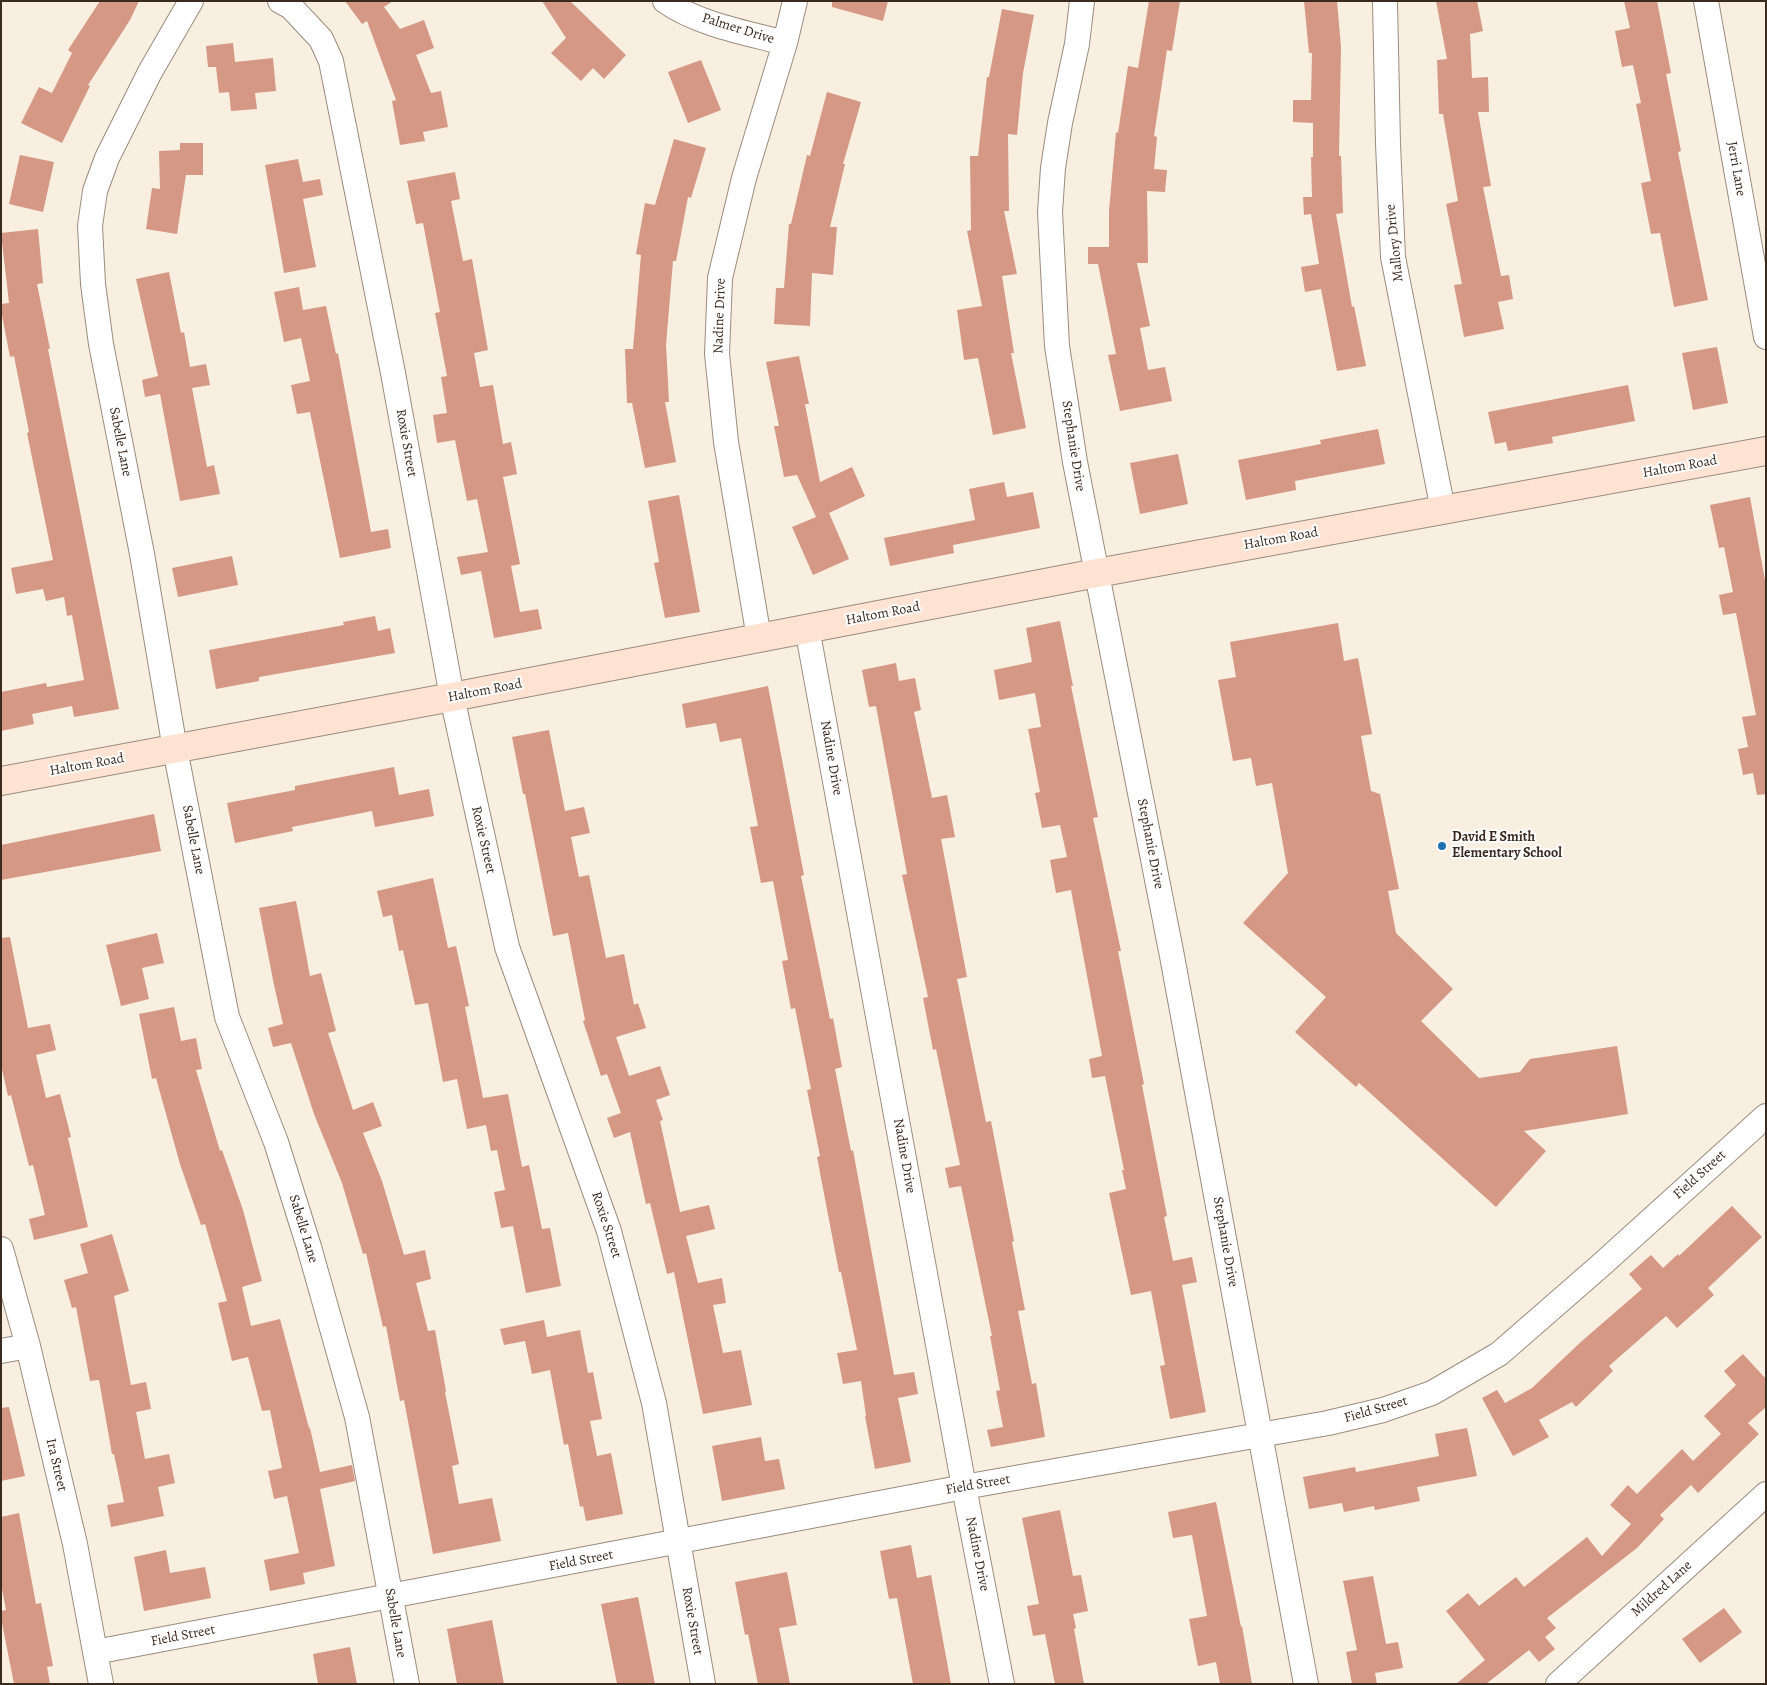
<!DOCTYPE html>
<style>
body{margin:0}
#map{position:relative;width:1767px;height:1685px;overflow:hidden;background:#f9efe0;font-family:Alegreya,serif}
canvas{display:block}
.frame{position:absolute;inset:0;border:2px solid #3b2a1e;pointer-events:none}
</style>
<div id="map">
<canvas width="1767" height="1685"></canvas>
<div class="frame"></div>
</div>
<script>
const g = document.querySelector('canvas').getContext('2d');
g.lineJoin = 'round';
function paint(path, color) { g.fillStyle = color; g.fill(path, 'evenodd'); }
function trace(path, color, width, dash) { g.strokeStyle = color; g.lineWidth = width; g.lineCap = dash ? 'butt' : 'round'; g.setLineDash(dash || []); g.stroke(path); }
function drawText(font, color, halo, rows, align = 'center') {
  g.font = font + ' Alegreya,serif'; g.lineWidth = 4; g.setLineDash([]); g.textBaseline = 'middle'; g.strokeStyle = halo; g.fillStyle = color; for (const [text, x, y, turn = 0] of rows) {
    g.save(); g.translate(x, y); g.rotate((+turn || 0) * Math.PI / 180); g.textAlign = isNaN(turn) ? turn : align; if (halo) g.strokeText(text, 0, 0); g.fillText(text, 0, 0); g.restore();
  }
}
const building = new Path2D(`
 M 100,1 L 139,1 L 130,20 L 88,85 L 90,86 L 62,143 L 21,123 L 39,87 L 52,93 L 72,53 L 68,50 Z
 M 345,1 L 393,1 L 384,7 L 400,29 L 424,20 L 434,48 L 416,55 L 431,93 L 441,91 L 448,127 L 423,132 L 425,141 L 400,145 L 392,101 L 396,100 L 367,21 L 362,24 Z
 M 542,1 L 570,1 L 626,55 L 604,79 L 593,68 L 581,81 L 551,53 L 566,38 Z
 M 832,1 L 888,1 L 883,21 L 832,7 Z
 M 1149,1 L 1180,1 L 1172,51 L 1167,50 L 1154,136 L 1157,137 L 1154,169 L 1167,170 L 1165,192 L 1147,191 L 1148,263 L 1137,263 L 1150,326 L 1140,328 L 1148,370 L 1165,367 L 1172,401 L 1120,411 L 1108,355 L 1116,354 L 1098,264 L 1088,264 L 1088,247 L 1109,247 L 1109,211 L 1116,132 L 1118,133 L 1128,66 L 1138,68 Z
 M 1304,1 L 1337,1 L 1341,47 L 1339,156 L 1341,156 L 1343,213 L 1336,214 L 1352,307 L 1354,306 L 1366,366 L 1337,371 L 1321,289 L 1305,292 L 1301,267 L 1319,264 L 1311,214 L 1304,215 L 1303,197 L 1312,197 L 1311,157 L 1313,157 L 1313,123 L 1293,122 L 1293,100 L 1311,100 L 1312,53 L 1309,53 Z
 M 1436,1 L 1477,1 L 1483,31 L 1470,34 L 1472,78 L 1488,77 L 1489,112 L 1478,112 L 1491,186 L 1483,187 L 1501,276 L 1509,275 L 1513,299 L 1498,302 L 1504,329 L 1464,337 L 1454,285 L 1462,284 L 1446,204 L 1458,201 L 1443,114 L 1439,114 L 1437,60 L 1447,59 Z
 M 1624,1 L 1657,1 L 1671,73 L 1666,74 L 1681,151 L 1678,152 L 1708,300 L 1674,307 L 1660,233 L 1651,234 L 1641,183 L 1651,181 L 1636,104 L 1641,103 L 1633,65 L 1622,67 L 1615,31 L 1630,28 Z
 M 1002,9 L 1034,15 L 1023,73 L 1017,135 L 1008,134 L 1009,211 L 1004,211 L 1017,274 L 1002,276 L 1014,353 L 1011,353 L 1026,428 L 993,435 L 978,358 L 964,360 L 957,310 L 982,306 L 967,231 L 971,230 L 970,156 L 978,156 L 987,77 L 989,77 Z
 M 233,43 L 235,62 L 273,58 L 276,91 L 255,93 L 257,109 L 231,111 L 229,92 L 219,93 L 216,67 L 208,67 L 206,46 Z
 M 701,60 L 721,110 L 688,123 L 668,72 Z
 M 827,92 L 861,102 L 843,164 L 845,164 L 830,227 L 837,227 L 833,275 L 812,273 L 810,326 L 774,324 L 776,288 L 784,288 L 789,224 L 791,224 L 807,155 L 810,156 Z
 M 674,139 L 706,148 L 691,198 L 688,197 L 676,261 L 673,261 L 666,345 L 669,402 L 665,402 L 676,462 L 645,468 L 632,403 L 627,403 L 625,349 L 633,349 L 641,255 L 636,254 L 645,203 L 655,205 Z
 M 180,143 L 203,143 L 203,175 L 186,175 L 177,234 L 146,229 L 152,188 L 160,189 L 159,151 L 180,150 Z
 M 20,155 L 54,162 L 43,212 L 9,204 Z
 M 298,159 L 303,182 L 320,179 L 323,195 L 303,199 L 316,267 L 284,273 L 265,165 Z
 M 455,172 L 460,199 L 451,201 L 463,261 L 472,259 L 488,350 L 474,353 L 480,387 L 493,385 L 503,444 L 511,442 L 517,474 L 503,477 L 520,564 L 511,566 L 520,612 L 538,609 L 542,629 L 494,638 L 481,571 L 461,575 L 457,557 L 488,552 L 477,499 L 467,501 L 455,440 L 437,443 L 433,415 L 447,413 L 441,377 L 447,376 L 435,313 L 440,312 L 423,223 L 416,224 L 407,181 Z
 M 38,229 L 43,283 L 37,284 L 50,349 L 48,349 L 119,709 L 74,717 L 72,706 L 32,714 L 34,724 L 1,731 L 1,692 L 46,683 L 47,687 L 84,680 L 72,615 L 67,616 L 64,597 L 46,601 L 43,589 L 16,594 L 11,568 L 53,560 L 27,433 L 29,432 L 14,356 L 10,357 L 1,310 L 1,304 L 9,303 L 1,233 Z
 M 169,272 L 181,333 L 184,332 L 190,367 L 206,364 L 210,385 L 192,388 L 207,467 L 214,465 L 220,494 L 180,501 L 160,394 L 145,397 L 142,380 L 158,376 L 136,279 Z
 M 299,287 L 303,310 L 326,306 L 336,354 L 338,353 L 371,532 L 388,529 L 391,548 L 340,558 L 310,412 L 297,414 L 291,385 L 310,381 L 301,338 L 284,342 L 274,292 Z
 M 1717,347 L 1728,403 L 1693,410 L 1682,353 Z
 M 799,356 L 809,404 L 805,404 L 820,482 L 852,467 L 865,496 L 829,513 L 849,559 L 813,575 L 792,527 L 816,517 L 797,475 L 784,477 L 774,426 L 779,426 L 766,362 Z
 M 1628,385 L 1635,421 L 1552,437 L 1553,443 L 1508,451 L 1506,442 L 1495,444 L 1488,412 Z
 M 1378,429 L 1385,464 L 1295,481 L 1296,490 L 1246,500 L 1238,460 L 1321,444 L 1320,440 Z
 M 1178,454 L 1188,504 L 1140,514 L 1130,463 Z
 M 1004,482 L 1007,497 L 1033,492 L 1040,528 L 953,545 L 954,553 L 890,566 L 884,538 L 975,520 L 969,489 Z
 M 679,495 L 700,612 L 665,618 L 654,563 L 659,562 L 648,501 Z
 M 1750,497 L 1766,586 L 1766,794 L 1757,795 L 1753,773 L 1743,775 L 1738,749 L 1748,747 L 1742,717 L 1756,715 L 1736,613 L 1723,615 L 1719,595 L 1733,592 L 1724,547 L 1719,548 L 1710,505 Z
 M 232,556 L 238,585 L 178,597 L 172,568 Z
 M 375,616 L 378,631 L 390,628 L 395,653 L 259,677 L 259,681 L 216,689 L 209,650 L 344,625 L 343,622 Z
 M 1060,621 L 1073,686 L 1071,686 L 1098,817 L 1093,818 L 1121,951 L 1118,951 L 1144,1084 L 1142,1085 L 1167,1216 L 1164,1217 L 1173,1261 L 1192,1257 L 1197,1282 L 1182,1285 L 1206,1412 L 1170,1419 L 1160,1366 L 1165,1365 L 1151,1291 L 1131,1295 L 1109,1193 L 1126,1189 L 1122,1170 L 1124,1170 L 1105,1076 L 1092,1078 L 1089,1059 L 1102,1056 L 1071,890 L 1056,893 L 1050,860 L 1067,857 L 1060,825 L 1042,828 L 1035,793 L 1040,792 L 1028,729 L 1041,727 L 1035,693 L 999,700 L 994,670 L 1032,662 L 1026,628 Z
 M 1338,623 L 1344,661 L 1358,658 L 1372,734 L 1361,736 L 1371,791 L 1380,794 L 1399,889 L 1388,891 L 1396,933 L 1453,989 L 1421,1021 L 1479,1078 L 1520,1072 L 1530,1059 L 1617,1046 L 1628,1114 L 1524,1131 L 1546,1151 L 1496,1207 L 1359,1083 L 1356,1087 L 1295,1032 L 1326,997 L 1243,923 L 1288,873 L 1272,783 L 1256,786 L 1251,758 L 1233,761 L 1218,680 L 1236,677 L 1230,642 Z
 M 896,663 L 899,681 L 915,678 L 921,710 L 914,712 L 932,798 L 947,795 L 955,837 L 941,839 L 967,977 L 957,979 L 986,1122 L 991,1121 L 1014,1241 L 1012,1242 L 1025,1310 L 1018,1311 L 1032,1384 L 1036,1383 L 1045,1437 L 991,1447 L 987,1430 L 1003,1427 L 996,1391 L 1000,1390 L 990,1336 L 992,1336 L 961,1186 L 949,1188 L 945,1168 L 960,1165 L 936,1049 L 933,1050 L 923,998 L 928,997 L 902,875 L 907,874 L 876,706 L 869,707 L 862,670 Z
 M 768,686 L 804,875 L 801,876 L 830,1019 L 833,1018 L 842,1067 L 835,1069 L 851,1151 L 853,1150 L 894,1375 L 914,1372 L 918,1394 L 898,1398 L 911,1462 L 875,1469 L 865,1416 L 866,1416 L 861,1381 L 843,1384 L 837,1353 L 857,1350 L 841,1272 L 839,1272 L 817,1157 L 820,1156 L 807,1090 L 811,1089 L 795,1008 L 791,1009 L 782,961 L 788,960 L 773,881 L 761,883 L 750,827 L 758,826 L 741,738 L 720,742 L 716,723 L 686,728 L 682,704 Z
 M 549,730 L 565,811 L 584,807 L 590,833 L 571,837 L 579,877 L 589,875 L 606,958 L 624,954 L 634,1005 L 638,1003 L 646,1028 L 616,1037 L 629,1076 L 660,1066 L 670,1095 L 656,1100 L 663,1120 L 660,1121 L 680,1212 L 709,1205 L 715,1229 L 686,1236 L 698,1283 L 722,1278 L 726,1303 L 713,1305 L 723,1353 L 741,1350 L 752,1405 L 703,1414 L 674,1272 L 667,1274 L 650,1203 L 646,1204 L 630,1132 L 614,1138 L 607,1118 L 621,1113 L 607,1074 L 601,1076 L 583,1021 L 585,1020 L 568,933 L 553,936 L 525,794 L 523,794 L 512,737 Z
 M 394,767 L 399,795 L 429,789 L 434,816 L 375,827 L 372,811 L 292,827 L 293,831 L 235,843 L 227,803 L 295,790 L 295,786 Z
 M 154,814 L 161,851 L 1,880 L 1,845 Z
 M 433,878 L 448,948 L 456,946 L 469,1006 L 465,1007 L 483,1098 L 508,1094 L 522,1167 L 529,1165 L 542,1229 L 550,1228 L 561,1286 L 526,1293 L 513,1226 L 501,1228 L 494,1192 L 505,1190 L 497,1150 L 491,1151 L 486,1125 L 467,1129 L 457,1079 L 443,1082 L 428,1003 L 415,1005 L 403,950 L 399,951 L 392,915 L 383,917 L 377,891 Z
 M 296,901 L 310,976 L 321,973 L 336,1031 L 328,1033 L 353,1110 L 373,1102 L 382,1126 L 363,1133 L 382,1181 L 404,1255 L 425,1250 L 431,1279 L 416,1283 L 428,1331 L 435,1330 L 446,1391 L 445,1392 L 459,1464 L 452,1466 L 459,1504 L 492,1498 L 501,1541 L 433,1554 L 404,1400 L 400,1401 L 386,1326 L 383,1327 L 366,1253 L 363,1254 L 342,1183 L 314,1114 L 291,1043 L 273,1047 L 268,1028 L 283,1024 L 274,985 L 259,908 Z
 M 157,933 L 164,963 L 142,968 L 149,999 L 121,1006 L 106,945 Z
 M 10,937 L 28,1028 L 50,1024 L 56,1050 L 36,1055 L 46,1098 L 60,1094 L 71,1137 L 68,1138 L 88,1227 L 34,1240 L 29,1219 L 45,1215 L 33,1165 L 29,1166 L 11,1095 L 8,1096 L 1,1065 L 1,938 Z
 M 174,1007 L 181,1041 L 196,1038 L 202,1069 L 196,1070 L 220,1151 L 222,1150 L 243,1210 L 262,1281 L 242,1287 L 251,1326 L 280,1319 L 309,1428 L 310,1428 L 320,1472 L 352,1465 L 355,1481 L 320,1489 L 335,1566 L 303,1573 L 305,1584 L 270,1591 L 264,1560 L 299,1553 L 287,1496 L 274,1499 L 268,1471 L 282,1468 L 270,1410 L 262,1411 L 248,1357 L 232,1361 L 218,1303 L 227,1301 L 205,1224 L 201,1225 L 180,1164 L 156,1078 L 152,1079 L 139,1014 Z
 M 1732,1206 L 1762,1237 L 1708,1288 L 1714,1295 L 1677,1328 L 1666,1316 L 1609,1366 L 1613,1371 L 1576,1407 L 1572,1402 L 1539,1420 L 1549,1437 L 1513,1456 L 1482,1398 L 1497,1390 L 1505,1403 L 1532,1388 L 1583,1340 L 1642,1289 L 1629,1274 L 1651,1255 L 1663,1268 L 1678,1254 L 1679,1256 Z
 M 112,1234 L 129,1291 L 114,1296 L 131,1385 L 146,1382 L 151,1409 L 136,1412 L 145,1459 L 169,1454 L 175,1483 L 158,1487 L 164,1516 L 111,1527 L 107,1505 L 124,1502 L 114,1454 L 112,1454 L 99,1380 L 90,1381 L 76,1307 L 72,1308 L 64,1280 L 88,1273 L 80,1244 Z
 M 544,1320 L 547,1337 L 580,1330 L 588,1373 L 593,1372 L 602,1419 L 590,1421 L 597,1456 L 611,1453 L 623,1514 L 586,1521 L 583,1506 L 580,1507 L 568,1444 L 564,1445 L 550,1370 L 532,1374 L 525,1341 L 504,1345 L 500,1329 Z
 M 1743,1354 L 1766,1379 L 1766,1407 L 1748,1423 L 1759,1434 L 1698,1493 L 1691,1485 L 1660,1515 L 1664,1519 L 1637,1548 L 1547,1618 L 1556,1628 L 1545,1637 L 1555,1649 L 1539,1662 L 1529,1650 L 1486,1684 L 1456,1684 L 1485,1660 L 1446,1611 L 1468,1593 L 1479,1606 L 1516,1577 L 1524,1587 L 1587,1537 L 1602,1556 L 1631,1524 L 1610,1505 L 1628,1485 L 1637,1494 L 1682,1449 L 1693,1461 L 1721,1434 L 1704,1416 L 1736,1385 L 1724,1371 Z
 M 9,1407 L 25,1476 L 1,1481 L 1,1408 Z
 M 1467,1428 L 1477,1476 L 1417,1487 L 1420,1501 L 1375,1510 L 1374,1506 L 1344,1512 L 1342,1503 L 1309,1509 L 1303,1477 L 1355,1467 L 1356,1472 L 1439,1456 L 1435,1434 Z
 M 761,1437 L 765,1461 L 779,1459 L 785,1489 L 722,1501 L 712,1446 Z
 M 1216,1502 L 1241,1627 L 1242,1626 L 1252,1684 L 1220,1684 L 1216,1662 L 1198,1666 L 1189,1619 L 1207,1616 L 1192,1535 L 1173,1538 L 1168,1512 Z
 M 1060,1510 L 1073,1576 L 1081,1575 L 1088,1611 L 1073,1614 L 1076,1628 L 1074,1629 L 1084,1684 L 1055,1684 L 1045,1634 L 1033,1636 L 1027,1606 L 1039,1604 L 1022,1518 Z
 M 19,1513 L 36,1604 L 41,1603 L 53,1666 L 47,1667 L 50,1684 L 14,1684 L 1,1618 L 1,1611 L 6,1610 L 1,1584 L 1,1517 Z
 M 911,1545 L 917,1578 L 931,1575 L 951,1684 L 913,1684 L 897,1598 L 889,1599 L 880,1551 Z
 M 166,1550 L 170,1573 L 205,1567 L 211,1598 L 144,1611 L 134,1557 Z
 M 787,1572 L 797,1625 L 779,1628 L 790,1684 L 758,1684 L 748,1634 L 745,1635 L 735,1582 Z
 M 1373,1576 L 1386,1644 L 1398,1642 L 1403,1668 L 1375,1673 L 1377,1684 L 1352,1684 L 1346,1652 L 1357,1650 L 1343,1581 Z
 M 638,1597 L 655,1684 L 617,1684 L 601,1604 Z
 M 1724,1608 L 1742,1632 L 1700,1663 L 1682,1639 Z
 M 492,1620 L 504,1684 L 457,1684 L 447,1629 Z
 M 350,1647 L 357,1684 L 318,1684 L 313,1654 Z`);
const minor = new Path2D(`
 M 191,1 L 150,72 L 107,158 L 95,191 L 90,226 L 93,284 L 101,344 L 142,554 L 175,749 L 227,1017 L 276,1142 L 309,1247 L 357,1417 L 407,1684
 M 280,1 L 291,7 L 321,39 L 331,61 L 393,373 L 452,697 L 507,947 L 609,1231 L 654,1403 L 703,1684
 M 665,1 C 697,24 747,33 785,43
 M 1082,1 L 1077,44 L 1060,123 L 1053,168 L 1050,212 L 1057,346 L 1075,462 L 1172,956 L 1306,1684
 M 1385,1 L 1388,144 L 1393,257 L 1443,510
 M 1706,1 L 1766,337
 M 807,628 L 964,1487 L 1002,1684
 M 759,638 L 726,442 L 717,354 L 720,278 L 744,178 L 785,43 L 795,1
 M 1,1249 L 28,1346 L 75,1544 L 101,1684
 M 1,1351 L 28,1346
 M 95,1652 L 964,1487 L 1328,1423 L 1383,1410 L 1432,1393 L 1499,1354 L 1600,1266 L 1766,1116
 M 1558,1684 L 1766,1494`);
const secondary = new Path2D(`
 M 1,781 L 452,697 L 1097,573 L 1766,451`);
const markers = [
 [1442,846,5,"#1f6fb2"]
];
const streetNames = [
 ["Palmer Drive",738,29,17],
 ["Jerri Lane",1736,169,80],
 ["Mallory Drive",1395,243,-96],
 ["Nadine Drive",720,316,-88],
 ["Sabelle Lane",120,442,79],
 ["Roxie Street",406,443,80],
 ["Stephanie Drive",1073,446,81],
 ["Haltom Road",1680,467,-10],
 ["Haltom Road",1281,539,-10],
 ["Haltom Road",883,614,-11],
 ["Haltom Road",485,691,-11],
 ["Nadine Drive",831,758,80],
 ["Haltom Road",87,765,-10],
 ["Sabelle Lane",193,840,79],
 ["Roxie Street",483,840,77],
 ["Stephanie Drive",1150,844,79],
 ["Nadine Drive",904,1156,80],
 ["Field Street",1700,1175,-42],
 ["Roxie Street",606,1225,72],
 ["Sabelle Lane",303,1229,73],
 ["Stephanie Drive",1225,1242,80],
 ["Field Street",1376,1410,-16],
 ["Ira Street",56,1465,77],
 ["Field Street",978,1485,-10],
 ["Nadine Drive",977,1554,79],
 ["Field Street",581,1561,-11],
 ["Mildred Lane",1662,1589,-42],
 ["Roxie Street",692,1621,80],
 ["Sabelle Lane",395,1623,80],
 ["Field Street",183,1636,-11]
];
const poiNames = [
 ["David E Smith",1452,838],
 ["Elementary School",1452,854]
];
paint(building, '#d49885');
trace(minor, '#9a8c7f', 26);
trace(secondary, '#9a8c7f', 30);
trace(minor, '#fff', 24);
trace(secondary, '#fee3d2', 28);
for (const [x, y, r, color] of markers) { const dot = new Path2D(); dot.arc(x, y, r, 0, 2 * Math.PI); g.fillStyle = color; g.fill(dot); trace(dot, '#fff', 2); }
drawText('14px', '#3b2a1e', '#fff', streetNames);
drawText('bold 14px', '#3b2a1e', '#fff', poiNames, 'left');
</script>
